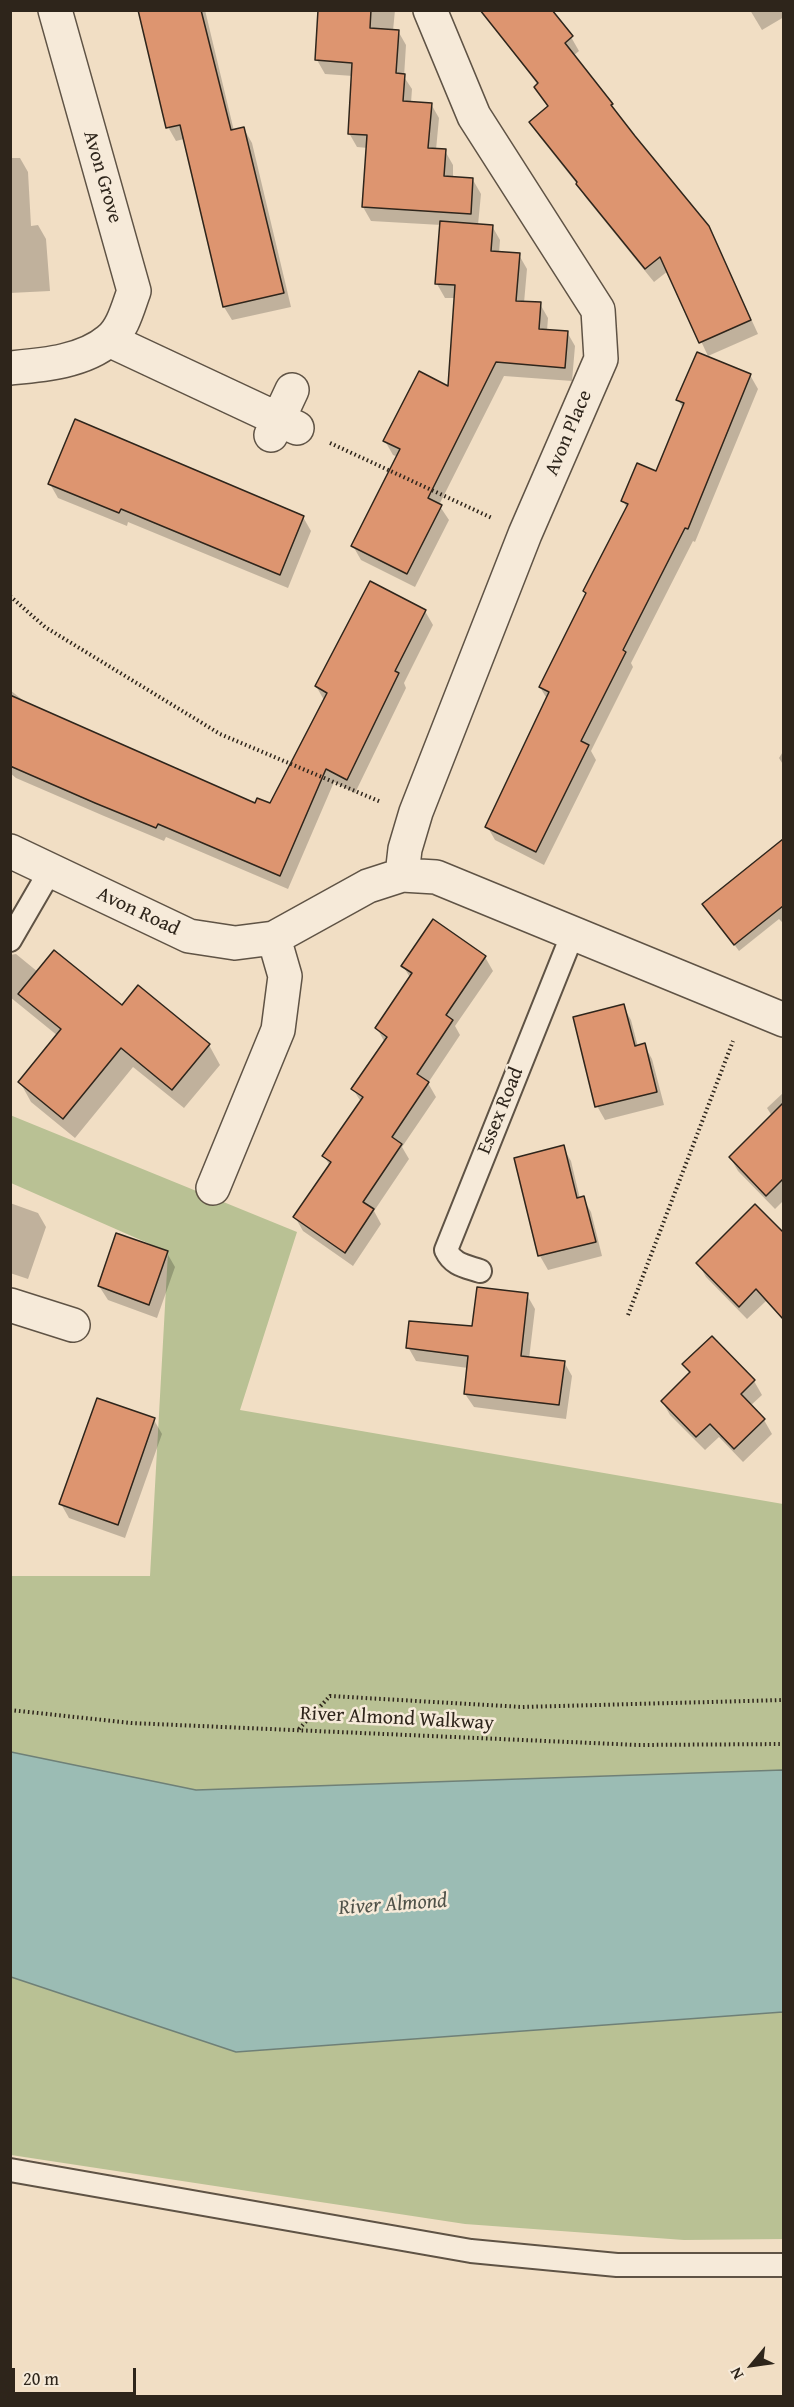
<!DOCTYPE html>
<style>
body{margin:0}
#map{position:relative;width:794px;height:2407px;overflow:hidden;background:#f1dec4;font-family:"Gentium Book Plus",serif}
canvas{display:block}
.frame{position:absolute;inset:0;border:12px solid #2e251b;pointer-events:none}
.north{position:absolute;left:722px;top:2335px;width:60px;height:60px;-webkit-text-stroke:4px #f6ead9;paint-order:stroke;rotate:241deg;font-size:16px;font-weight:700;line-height:24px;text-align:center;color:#2e251b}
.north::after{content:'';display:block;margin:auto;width:21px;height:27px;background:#2e251b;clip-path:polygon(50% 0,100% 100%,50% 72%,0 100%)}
.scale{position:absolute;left:12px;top:2368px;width:124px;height:27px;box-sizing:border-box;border:3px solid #2e251b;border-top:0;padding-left:8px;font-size:18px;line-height:21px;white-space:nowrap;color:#2e251b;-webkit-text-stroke:4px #f6ead9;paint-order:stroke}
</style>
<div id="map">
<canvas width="794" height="2407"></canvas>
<div class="frame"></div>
<div class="north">N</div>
<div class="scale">20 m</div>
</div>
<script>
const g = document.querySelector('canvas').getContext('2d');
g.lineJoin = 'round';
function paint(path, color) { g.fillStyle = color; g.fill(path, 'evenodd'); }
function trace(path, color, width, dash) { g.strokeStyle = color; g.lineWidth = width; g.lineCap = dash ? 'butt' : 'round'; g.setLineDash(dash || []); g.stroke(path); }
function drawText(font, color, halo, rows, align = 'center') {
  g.font = font + ' "Gentium Book Plus",serif'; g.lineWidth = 5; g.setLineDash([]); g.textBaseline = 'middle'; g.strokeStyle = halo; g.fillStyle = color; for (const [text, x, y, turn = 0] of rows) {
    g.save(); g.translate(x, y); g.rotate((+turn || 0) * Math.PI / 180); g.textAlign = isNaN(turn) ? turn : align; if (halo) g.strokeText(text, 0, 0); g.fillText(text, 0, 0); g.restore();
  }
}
const green = new Path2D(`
 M 10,1115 L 297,1232 L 240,1410 L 783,1504 L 783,1770 L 195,1790 L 11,1752 L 11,1576 L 150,1576 L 168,1252 L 11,1183 Z
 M 11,1977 L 236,2052 L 783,2012 L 783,2239 L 684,2240 L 465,2224 L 11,2155 Z`);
const water = new Path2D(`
 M 11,1752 L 196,1790 L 783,1770 L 783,2012 L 236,2052 L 11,1977 Z`);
const shadow = new Path2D(`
 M 139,10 L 205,10 L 234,131 L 244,129 L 252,143 L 291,307 L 232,320 L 224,307 L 184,139 L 176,141 L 168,127 Z
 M 320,10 L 395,10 L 393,31 L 398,31 L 406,45 L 404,77 L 412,89 L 411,103 L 431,104 L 439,118 L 436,150 L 445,151 L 453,165 L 453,178 L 473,180 L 481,194 L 478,225 L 492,226 L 500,240 L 499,253 L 519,255 L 527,269 L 524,303 L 540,304 L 548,318 L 547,331 L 567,332 L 575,346 L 572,381 L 504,376 L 439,505 L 449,520 L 415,587 L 361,560 L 353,546 L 398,457 L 393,455 L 385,441 L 450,389 L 455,298 L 445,298 L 437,284 L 441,225 L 371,221 L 363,207 L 368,148 L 357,147 L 349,133 L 353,76 L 325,74 L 317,60 Z
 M 481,10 L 571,37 L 579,51 L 573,56 L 715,240 L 758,334 L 708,356 L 668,271 L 654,282 L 586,198 L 577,184 L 539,136 L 531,122 L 549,108 L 536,87 L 538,85 Z
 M 750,10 L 784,10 L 784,17 L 762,30 Z
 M 10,137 L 12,158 L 20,158 L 28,172 L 31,226 L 38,225 L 46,239 L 50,291 L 10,293 Z
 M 750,375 L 758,389 L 695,542 L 693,541 L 631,663 L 633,667 L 591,751 L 596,760 L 544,865 L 495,840 L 487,826 L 547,699 L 540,687 L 627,508 L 623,501 L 657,473 L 683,408 L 678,400 Z
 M 50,484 L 303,517 L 311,531 L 288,588 L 128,522 L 127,526 L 58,498 Z
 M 425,611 L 433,625 L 404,683 L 406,688 L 355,793 L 334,782 L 288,889 L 166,837 L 164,841 L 104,816 L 16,778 L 10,773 L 10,690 L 29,705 L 256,805 L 271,805 L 324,700 L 316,686 Z
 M 784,750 L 784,766 L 779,758 Z
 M 784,841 L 784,924 L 779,919 L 739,951 L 704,904 Z
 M 16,954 L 38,972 L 209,1045 L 220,1065 L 184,1108 L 133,1067 L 75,1138 L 31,1102 L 20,1082 L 58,1036 L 10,997 L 10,955 Z
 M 485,957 L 493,971 L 455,1026 L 460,1035 L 428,1083 L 436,1097 L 402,1147 L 409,1159 L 374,1211 L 381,1224 L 353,1266 L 303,1231 L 295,1217 L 330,1166 L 324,1156 L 361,1102 L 353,1089 L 385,1043 L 377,1028 L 411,979 L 403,966 Z
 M 623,1006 L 631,1020 L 638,1047 L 644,1045 L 652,1059 L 664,1105 L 605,1120 L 597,1106 Z
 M 784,1092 L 784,1200 L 775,1209 L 738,1171 L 730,1157 L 772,1116 L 767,1108 Z
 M 563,1147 L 571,1161 L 580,1199 L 583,1198 L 591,1212 L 602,1256 L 548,1270 L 540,1256 L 516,1159 Z
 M 10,1203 L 38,1213 L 46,1227 L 28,1279 L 10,1273 Z
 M 755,1206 L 784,1234 L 784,1284 L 747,1319 L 706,1277 L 698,1263 Z
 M 167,1253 L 175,1267 L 157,1318 L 108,1300 L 99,1286 Z
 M 527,1295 L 535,1309 L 529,1359 L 564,1362 L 572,1376 L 566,1419 L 474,1407 L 465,1394 L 468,1368 L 416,1361 L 408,1347 L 474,1328 Z
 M 684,1364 L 754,1381 L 762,1395 L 750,1406 L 764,1420 L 772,1434 L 743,1462 L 719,1437 L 705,1450 L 670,1415 L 662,1401 L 690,1374 Z
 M 154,1420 L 162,1434 L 125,1538 L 69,1518 L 61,1504 Z`);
const building = new Path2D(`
 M 138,10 L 201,10 L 231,130 L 244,127 L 284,293 L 223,307 L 180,125 L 166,128 Z
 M 318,10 L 371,10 L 370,28 L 399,30 L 396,73 L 405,74 L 403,101 L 432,103 L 428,148 L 446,149 L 444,176 L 473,178 L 471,214 L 362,207 L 367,135 L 348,134 L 352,63 L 315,60 Z
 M 480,10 L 552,10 L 573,36 L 565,43 L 613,104 L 611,105 L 635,136 L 709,226 L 751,320 L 699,343 L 660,257 L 645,269 L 576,184 L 577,182 L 529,122 L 548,106 L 534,87 L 538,83 Z
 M 440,221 L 493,225 L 491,251 L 520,253 L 516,301 L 541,302 L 539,329 L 568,331 L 565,368 L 496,362 L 428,498 L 442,505 L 407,574 L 351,546 L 400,449 L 383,441 L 419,371 L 448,386 L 455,285 L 435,284 Z
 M 697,352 L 751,374 L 688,529 L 685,528 L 623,650 L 626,652 L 581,741 L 589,745 L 536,852 L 485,827 L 549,692 L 539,687 L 586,593 L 583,591 L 628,504 L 621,501 L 637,463 L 656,471 L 684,403 L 676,400 Z
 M 75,419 L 304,516 L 280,575 L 121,509 L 119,513 L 48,484 Z
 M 370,581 L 426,610 L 395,671 L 399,673 L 347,780 L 326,769 L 280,876 L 158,824 L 156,828 L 95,803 L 10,766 L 10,695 L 255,803 L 257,798 L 270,803 L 327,693 L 315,686 Z
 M 783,839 L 783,906 L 734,945 L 702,904 Z
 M 433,919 L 486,956 L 446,1015 L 453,1020 L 417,1074 L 429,1082 L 392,1137 L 402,1144 L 363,1202 L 374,1209 L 345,1253 L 293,1217 L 331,1162 L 322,1156 L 363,1097 L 351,1089 L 387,1037 L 375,1028 L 412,973 L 401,966 Z
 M 54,950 L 122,1005 L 138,985 L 210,1044 L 172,1090 L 121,1048 L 63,1119 L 18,1082 L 61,1029 L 18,994 Z
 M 624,1004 L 635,1046 L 645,1043 L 657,1092 L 595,1107 L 573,1017 Z
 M 783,1103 L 783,1179 L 766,1196 L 729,1157 Z
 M 564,1145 L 577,1198 L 584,1196 L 596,1242 L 538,1256 L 514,1158 Z
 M 755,1204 L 783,1232 L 783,1319 L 756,1289 L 739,1307 L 696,1263 Z
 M 116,1233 L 168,1251 L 149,1305 L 98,1286 Z
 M 477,1287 L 528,1293 L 521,1356 L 565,1361 L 559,1405 L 464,1394 L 468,1356 L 406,1348 L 409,1321 L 472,1326 Z
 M 712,1336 L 755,1380 L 741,1394 L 765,1419 L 734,1449 L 710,1424 L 696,1437 L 661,1401 L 690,1372 L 682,1364 Z
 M 97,1398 L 155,1418 L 118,1525 L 59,1504 Z`);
const path = new Path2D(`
 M 330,443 L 492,518
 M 10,596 L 45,627 L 220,734 L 381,802
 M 628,1315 L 733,1041
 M 10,1710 L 131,1723 L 638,1745 L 784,1744
 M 299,1729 L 330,1696 L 522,1707 L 784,1700`);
const lane = new Path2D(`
 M 10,940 L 50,871
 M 480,1271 C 465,1266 453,1265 446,1250 L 573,933
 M 10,2170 L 471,2251 L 617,2265 L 784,2265`);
const street = new Path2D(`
 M 109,340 L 297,428
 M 10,368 C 42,365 83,362 109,340 C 123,329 128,307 134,291 L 55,10
 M 271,435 L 292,390
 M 10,851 L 189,936 L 235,943 L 274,938 L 368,886 L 402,875 L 436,877 L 784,1020
 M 402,875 L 405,849 L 416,812 L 525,534 L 601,359 L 598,310 L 474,116 L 430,10
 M 213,1188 L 278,1030 L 285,976 L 274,938
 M 10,1305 L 73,1325`);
const streetNames = [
 ["Avon Grove",102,177,74],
 ["Avon Place",569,433,-67],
 ["Avon Road",138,912,25],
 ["Essex Road",501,1111,-68],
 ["River Almond Walkway",397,1719,3]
];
const waterNames = [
 ["River Almond",393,1905,-4]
];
paint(green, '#b9c194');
paint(water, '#9bbcb4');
trace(water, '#6f8077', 1.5);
paint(shadow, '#0003');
paint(building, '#dd9570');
trace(building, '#2e251b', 1.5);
trace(lane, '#5f5345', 26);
trace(street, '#5f5345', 36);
trace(path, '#2e251b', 4, [1.5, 3]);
trace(lane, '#f6ead9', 22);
trace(street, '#f6ead9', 33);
drawText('20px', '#2e251b', '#f6ead9', streetNames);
drawText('italic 21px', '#4f5249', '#f6ead9', waterNames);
</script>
